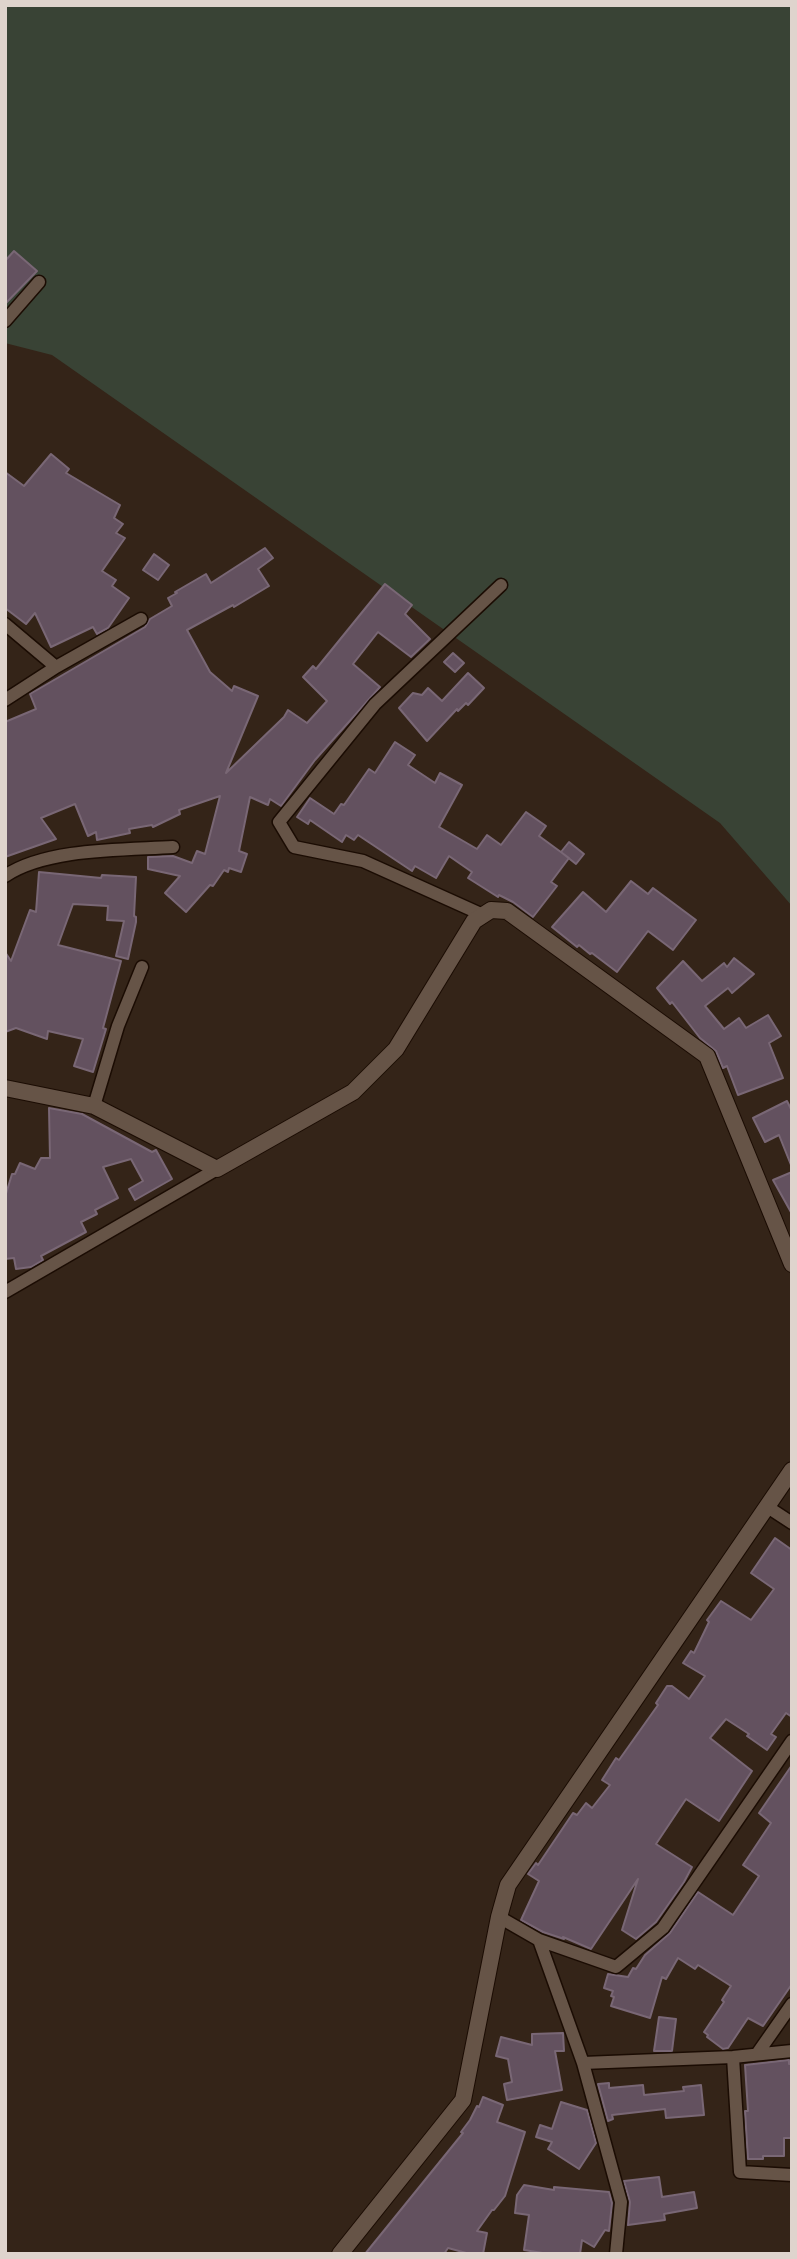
<!DOCTYPE html>
<style>
body{margin:0}
#map{position:relative;width:797px;height:2259px;overflow:hidden;background:#342418;font-family:Rubik,sans-serif}
canvas{display:block}
.frame{position:absolute;inset:0;border:7px solid #dfd4cd;pointer-events:none}
</style>
<div id="map">
<canvas width="797" height="2259"></canvas>
<div class="frame"></div>
</div>
<script>
const g = document.querySelector('canvas').getContext('2d');
g.lineJoin = 'round';
function paint(path, color) { g.fillStyle = color; g.fill(path, 'evenodd'); }
function trace(path, color, width, dash) { g.strokeStyle = color; g.lineWidth = width; g.lineCap = dash ? 'butt' : 'round'; g.setLineDash(dash || []); g.stroke(path); }
const green = new Path2D(`
 M 5,5 L 792,5 L 792,906 L 720,823 L 52,355 L 5,343 Z`);
const building = new Path2D(`
 M 14,251 L 37,271 L 5,304 L 5,261 Z
 M 51,454 L 69,469 L 66,473 L 120,505 L 114,518 L 123,524 L 116,533 L 125,538 L 102,571 L 116,580 L 112,586 L 129,598 L 108,628 L 97,634 L 93,627 L 51,647 L 35,613 L 26,624 L 5,608 L 5,472 L 24,486 Z
 M 265,548 L 273,558 L 258,569 L 269,586 L 234,607 L 233,605 L 187,630 L 210,672 L 232,691 L 234,686 L 258,696 L 226,773 L 284,717 L 288,710 L 307,723 L 327,701 L 303,677 L 313,666 L 316,669 L 385,584 L 412,605 L 405,614 L 430,639 L 411,657 L 378,632 L 353,664 L 380,687 L 315,760 L 281,806 L 270,799 L 268,805 L 250,797 L 239,851 L 247,854 L 241,872 L 229,868 L 228,872 L 224,870 L 213,886 L 210,885 L 186,912 L 165,893 L 180,876 L 148,869 L 148,857 L 173,856 L 192,863 L 197,851 L 205,854 L 220,796 L 179,810 L 180,814 L 153,827 L 152,825 L 129,829 L 130,833 L 97,840 L 96,832 L 88,836 L 75,804 L 41,818 L 56,839 L 5,857 L 5,722 L 36,709 L 30,694 L 145,627 L 150,619 L 172,606 L 168,598 L 177,593 L 175,592 L 206,574 L 211,583 Z
 M 154,554 L 169,565 L 158,580 L 143,570 Z
 M 453,653 L 464,663 L 455,672 L 444,662 Z
 M 468,673 L 484,688 L 468,705 L 466,703 L 458,711 L 457,709 L 427,741 L 399,708 L 413,693 L 422,695 L 428,688 L 442,701 Z
 M 395,742 L 415,755 L 408,765 L 435,783 L 440,773 L 462,785 L 439,827 L 477,849 L 487,835 L 501,845 L 526,812 L 546,826 L 539,836 L 569,858 L 551,882 L 557,886 L 533,917 L 513,902 L 499,895 L 498,897 L 468,878 L 472,872 L 449,856 L 436,878 L 415,866 L 412,871 L 358,835 L 354,840 L 346,835 L 342,842 L 310,820 L 308,824 L 297,817 L 310,798 L 334,814 L 341,804 L 344,805 L 369,769 L 375,773 Z
 M 569,842 L 584,854 L 576,864 L 561,852 Z
 M 39,872 L 101,878 L 102,875 L 136,877 L 134,916 L 136,917 L 136,922 L 128,959 L 116,956 L 124,921 L 107,920 L 108,906 L 73,904 L 58,945 L 121,961 L 103,1028 L 106,1029 L 93,1072 L 74,1066 L 83,1039 L 48,1031 L 47,1039 L 16,1028 L 5,1032 L 5,952 L 11,961 L 30,910 L 36,912 Z
 M 631,881 L 648,894 L 653,888 L 696,920 L 673,950 L 648,931 L 617,972 L 592,953 L 590,954 L 579,945 L 577,947 L 552,927 L 583,892 L 606,912 Z
 M 734,958 L 754,974 L 732,993 L 728,988 L 705,1006 L 724,1029 L 739,1018 L 746,1028 L 768,1015 L 781,1036 L 769,1043 L 783,1078 L 738,1095 L 727,1066 L 723,1068 L 716,1051 L 700,1038 L 672,1002 L 670,1004 L 657,988 L 683,961 L 702,981 L 724,963 L 727,967 Z
 M 787,1101 L 792,1111 L 791,1165 L 779,1135 L 765,1142 L 753,1118 Z
 M 49,1108 L 82,1114 L 152,1152 L 156,1150 L 172,1179 L 135,1200 L 129,1189 L 143,1181 L 131,1159 L 103,1167 L 118,1198 L 95,1210 L 97,1214 L 81,1222 L 86,1232 L 41,1256 L 43,1260 L 31,1267 L 16,1269 L 14,1258 L 5,1259 L 5,1197 L 12,1174 L 15,1174 L 20,1163 L 35,1169 L 41,1158 L 50,1158 Z
 M 792,1172 L 792,1214 L 773,1180 Z
 M 775,1538 L 792,1550 L 792,1717 L 786,1713 L 771,1734 L 776,1737 L 767,1750 L 747,1736 L 749,1734 L 726,1719 L 710,1738 L 752,1771 L 719,1821 L 686,1799 L 656,1844 L 692,1867 L 684,1882 L 656,1922 L 636,1939 L 622,1930 L 638,1879 L 591,1949 L 563,1937 L 564,1939 L 543,1932 L 521,1920 L 539,1881 L 528,1874 L 536,1863 L 538,1865 L 573,1813 L 577,1815 L 586,1803 L 592,1808 L 610,1785 L 602,1780 L 616,1758 L 619,1760 L 658,1705 L 656,1703 L 667,1686 L 672,1686 L 689,1699 L 705,1676 L 683,1663 L 691,1651 L 694,1653 L 709,1622 L 707,1620 L 721,1601 L 751,1620 L 774,1589 L 751,1573 Z
 M 792,1765 L 792,1984 L 763,2026 L 748,2018 L 728,2048 L 723,2049 L 707,2037 L 708,2035 L 704,2032 L 724,2002 L 722,2000 L 731,1986 L 698,1965 L 695,1969 L 678,1958 L 666,1979 L 662,1977 L 650,2018 L 611,2006 L 614,1997 L 611,1996 L 613,1991 L 604,1988 L 608,1974 L 628,1977 L 633,1968 L 636,1969 L 645,1955 L 670,1933 L 698,1892 L 733,1915 L 759,1876 L 743,1865 L 771,1823 L 759,1813 Z
 M 659,2017 L 676,2019 L 672,2051 L 654,2051 Z
 M 563,2033 L 564,2051 L 555,2051 L 562,2090 L 507,2100 L 504,2084 L 512,2082 L 508,2059 L 496,2056 L 501,2037 L 532,2045 L 532,2034 Z
 M 789,2060 L 789,2064 L 792,2064 L 792,2138 L 784,2138 L 784,2156 L 763,2156 L 763,2159 L 748,2159 L 745,2111 L 748,2111 L 745,2065 Z
 M 609,2083 L 609,2088 L 643,2085 L 644,2095 L 684,2091 L 683,2087 L 701,2085 L 704,2115 L 666,2118 L 665,2109 L 612,2115 L 613,2119 L 608,2121 L 598,2084 Z
 M 483,2097 L 503,2105 L 497,2122 L 525,2132 L 505,2196 L 494,2210 L 492,2210 L 477,2231 L 487,2233 L 483,2254 L 470,2254 L 448,2248 L 444,2254 L 365,2254 L 463,2133 L 461,2132 L 470,2120 L 477,2106 L 479,2107 Z
 M 561,2102 L 587,2110 L 596,2143 L 579,2169 L 548,2149 L 552,2142 L 536,2137 L 540,2125 L 552,2129 Z
 M 659,2177 L 662,2197 L 694,2192 L 697,2208 L 664,2214 L 665,2220 L 628,2225 L 630,2202 L 624,2181 Z
 M 524,2185 L 554,2190 L 554,2187 L 609,2192 L 612,2203 L 609,2231 L 605,2230 L 594,2247 L 582,2240 L 580,2254 L 549,2254 L 524,2250 L 529,2215 L 515,2213 L 517,2195 Z`);
const minor = new Path2D(`
 M 5,321 L 39,282
 M 5,624 L 56,667
 M 5,700 L 56,667 L 141,619
 M 5,876 C 46,848 124,850 173,847
 M 483,915 L 363,861 L 294,847 L 279,822 L 375,704 L 501,585
 M 94,1106 L 118,1026 L 142,967
 M 5,1292 L 217,1169
 M 766,1506 L 792,1523
 M 499,1917 L 539,1940 L 583,2063 L 621,2202 L 616,2254
 M 539,1940 L 616,1967 L 663,1928 L 792,1741
 M 757,2054 L 792,2004
 M 733,2057 L 740,2172 L 792,2175
 M 583,2063 L 733,2057 L 792,2051`);
const tertiary = new Path2D(`
 M 5,1088 L 94,1106 L 217,1169 L 353,1092 L 396,1049 L 474,921 L 491,910 L 507,911 L 707,1056 L 792,1264
 M 340,2254 L 463,2100 L 499,1917 L 508,1885 L 792,1470`);
paint(green, '#394335');
paint(building, '#63515f');
trace(building, '#796775', 2);
trace(minor, '#1b0c03', 15);
trace(tertiary, '#1b0c03', 18);
trace(minor, '#665447', 12);
trace(tertiary, '#665447', 16);
</script>
